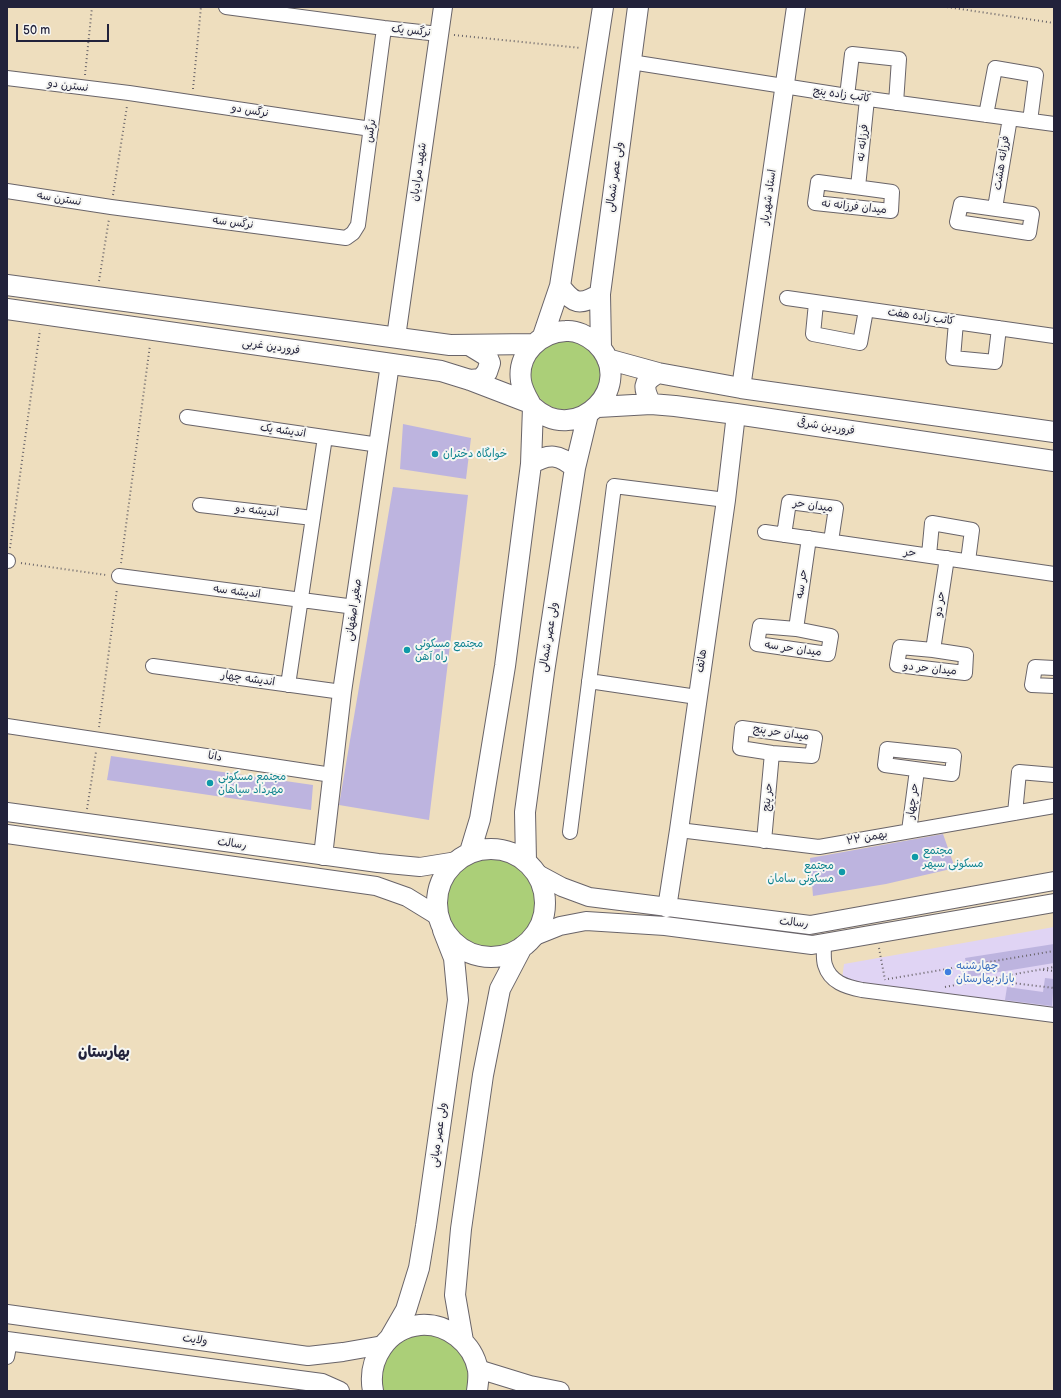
<!DOCTYPE html>
<meta charset="utf-8">
<style>
body{margin:0}
#map{position:relative;width:1061px;height:1398px;overflow:hidden;background:#eedebe;font-family:"Balsamiq Sans",sans-serif}
canvas{display:block}
.frame{position:absolute;inset:0;border:8px solid #22223b;pointer-events:none}
.scale{position:absolute;left:16px;top:24px;width:93px;height:18px;box-sizing:border-box;border:2px solid #22223b;border-top:0;padding-left:5px;font-size:12px;line-height:14px;white-space:nowrap;color:#22223b;-webkit-text-stroke:3px #f6f6f2;paint-order:stroke}
</style>
<div id="map">
<canvas width="1061" height="1398"></canvas>
<div class="frame"></div>
<div class="scale">50 m</div>
</div>
<script>
const g = document.querySelector('canvas').getContext('2d');
g.lineJoin = 'round';
function paint(path, color) { g.fillStyle = color; g.fill(path, 'evenodd'); }
function trace(path, color, width, dash) { g.strokeStyle = color; g.lineWidth = width; g.lineCap = dash ? 'butt' : 'round'; g.setLineDash(dash || []); g.stroke(path); }
function drawText(font, color, halo, rows, align = 'center') {
  g.font = font + ' "Balsamiq Sans","Playpen Sans Arabic",sans-serif'; g.lineWidth = 4; g.setLineDash([]); g.textBaseline = 'middle'; g.strokeStyle = halo; g.fillStyle = color; for (const [text, x, y, turn = 0] of rows) {
    g.save(); g.translate(x, y); g.rotate((+turn || 0) * Math.PI / 180); g.textAlign = isNaN(turn) ? turn : align; if (halo) g.strokeText(text, 0, 0); g.fillText(text, 0, 0); g.restore();
  }
}
const built = new Path2D(`
 M 1054,927 L 1054,1013 L 886,991 L 842,979 L 844,964 Z`);
const green = new Path2D(`
 M531 375a35 35 0 1 1 70 0a35 35 0 1 1-70 0Z
 M442 904a49 49 0 1 1 98 0a49 49 0 1 1-98 0Z
 M 418,1332 L 448,1337 L 469,1361 L 471,1391 L 379,1391 L 378,1371 L 391,1345 Z`);
const building = new Path2D(`
 M 403,424 L 471,438 L 466,479 L 400,469 Z
 M 393,487 L 468,495 L 429,820 L 339,805 Z
 M 111,756 L 313,785 L 311,810 L 107,780 Z
 M 943,834 L 955,868 L 886,884 L 813,896 L 810,858 Z
 M 1054,944 L 1054,963 L 969,977 L 965,958 Z
 M 1045,978 L 1054,979 L 1052,1006 L 1005,1000 L 1007,987 L 1043,992 Z`);
const path = new Path2D(`
 M 947,7 L 1054,23
 M 454,35 L 581,48
 M 85,75 L 92,7
 M 193,89 L 201,7
 M 113,195 L 127,106
 M 99,281 L 109,219
 M 10,548 L 40,330
 M 21,563 L 106,575
 M 121,563 L 150,345
 M 99,727 L 117,589
 M 87,809 L 96,752
 M 879,948 L 885,980
 M 1043,970 L 1054,971
 M 888,979 L 1054,951
 M 988,980 L 1054,988
 M 945,987 L 1054,967`);
const minor = new Path2D(`
 M 226,7 L 384,28 L 439,34
 M 631,62 L 847,96 L 1054,124
 M 7,78 L 129,93 L 371,129
 M 847,96 L 852,54 L 899,59 L 896,103
 M 986,115 L 995,68 L 1036,75 L 1030,121
 M 818,182 L 892,192 L 891,211 L 815,203 Z
 M 858,187 L 867,99
 M 7,191 L 111,207 L 346,238 L 353,233 L 358,225 L 384,28
 M 961,204 L 1032,214 L 1029,233 L 957,222 Z
 M 995,208 L 1010,118
 M 787,298 L 1054,336
 M 816,303 L 813,334 L 860,343 L 866,310
 M 956,322 L 953,358 L 995,362 L 999,328
 M 187,417 L 379,445
 M 200,505 L 313,518
 M 765,532 L 1054,574
 M 784,535 L 789,502 L 836,508 L 831,541
 M 929,555 L 932,523 L 972,530 L 968,561
 M 7,561 L 8,561
 M 119,576 L 355,607
 M 760,626 L 796,629 L 831,636 L 828,654 L 757,644 Z
 M 796,629 L 809,538
 M 900,647 L 933,650 L 966,655 L 965,673 L 897,665 Z
 M 933,650 L 947,558
 M 153,666 L 342,692
 M 1054,668 L 1035,667 L 1032,685 L 1054,686
 M 589,681 L 697,697
 M 288,685 L 325,437
 M 7,726 L 332,775
 M 742,728 L 815,738 L 812,756 L 772,753 L 740,748 Z
 M 887,749 L 954,756 L 952,774 L 885,765 Z
 M 1015,813 L 1019,772 L 1054,775
 M 679,830 L 819,847 L 1054,806
 M 909,831 L 917,770
 M 570,832 L 614,486 L 726,500
 M 764,841 L 772,753
 M 824,943 C 824,950 823,959 825,965 C 830,982 846,987 862,990 L 1054,1015
 M 7,1357 L 10,1341`);
const tertiary = new Path2D(`
 M 396,337 L 443,7
 M 741,388 L 796,7
 M 7,812 L 378,863 L 420,867 L 457,861
 M 7,834 L 376,886 L 407,897 L 438,916
 M 323,856 L 342,692 L 390,364
 M 536,873 L 562,887 L 589,897 L 810,925 L 1054,881
 M 667,908 L 679,830 L 726,500 L 736,414
 M 535,936 L 560,926 L 586,921 L 665,926 L 812,945 L 1054,903
 M 7,1314 L 308,1356 L 343,1352 L 383,1345
 M 7,1341 L 322,1383 L 340,1391
 M 478,1369 L 530,1385 L 560,1391`);
const secondary = new Path2D(`
 M 7,285 L 450,345 L 533,344
 M 560,286 C 573,304 580,306 600,294
 M 7,309 L 441,371 L 470,380 L 530,403
 M 543,336 L 560,286 L 603,7
 M 469,345 L 487,356 L 490,363 L 487,372 L 481,379 L 470,380
 M 601,348 L 600,294 L 638,7
 M 607,359 L 658,373 L 741,388 L 1054,432
 M 530,403 C 526,396 522,389 521,381 C 517,354 540,332 566,331 C 576,330 588,336 596,343 C 639,384 577,448 533,407
 M 651,404 C 643,388 642,382 658,373
 M 598,407 L 651,404 L 675,406 L 736,414 L 1054,461
 M 531,464 C 549,453 559,454 575,468
 M437 903a54 54 0 1 1 108 0a54 54 0 1 1-108 0Z
 M 470,852 L 480,819 L 505,666 L 531,464 L 533,407
 M 526,861 L 525,812 L 544,672 L 575,468 L 588,414
 M 391,1336 L 406,1310 L 419,1268 L 426,1226 L 458,1000 L 454,958 L 443,930
 M 463,1341 L 455,1295 L 461,1229 L 483,1075 L 500,989 L 522,947
 M 373,1391 C 367,1360 387,1328 420,1325 C 447,1323 473,1343 478,1370 C 479,1377 478,1384 477,1391`);
const markers = [
 [435,454,4,"#0f9aa8"],
 [407,650,4,"#0f9aa8"],
 [210,783,4,"#0f9aa8"],
 [915,857,4,"#0f9aa8"],
 [842,872,4,"#0f9aa8"],
 [948,972,4,"#3f7fe0"]
];
const streetNames = [
 ["نرگس یک",411,31,6],
 ["نسترن دو",68,86,7],
 ["کاتب زاده پنج",842,95,8],
 ["نرگس دو",250,111,9],
 ["نرگس",371,131,-82],
 ["فرزانه نه",863,143,-84],
 ["فرزانه هشت",1002,163,-81],
 ["شهید مرادیان",419,172,-82],
 ["ولی عصر شمالی",615,177,-82],
 ["استاد شهریار",769,197,-82],
 ["نسترن سه",59,199,9],
 ["میدان فرزانه نه",854,207,6],
 ["نرگس سه",233,223,7],
 ["کاتب زاده هفت",921,317,8],
 ["فروردین غربی",271,347,8],
 ["فروردین شرقی",826,427,9],
 ["اندیشه یک",283,431,8],
 ["میدان حر",813,506,8],
 ["اندیشه دو",257,511,6],
 ["حر",910,553,8],
 ["حر سه",802,584,-82],
 ["اندیشه سه",237,592,7],
 ["حر دو",940,604,-82],
 ["صغیر اصفهانی",354,610,-82],
 ["ولی عصر شمالی",549,637,-81],
 ["میدان حر سه",793,649,8],
 ["هاتف",702,661,-82],
 ["میدان حر دو",930,669,6],
 ["اندیشه چهار",248,679,8],
 ["میدان حر پنج",781,733,8],
 ["دانا",215,757,9],
 ["حر پنج",768,797,-84],
 ["حر چهار",913,801,-83],
 ["۲۲ بهمن",867,838,-10],
 ["رسالت",232,844,8],
 ["رسالت",794,923,6],
 ["ولی عصر میانی",439,1135,-82],
 ["ولایت",195,1340,8]
];
const cultureNames = [
 ["خوابگاه دختران",443,454],
 ["مجتمع مسکونی",415,644],
 ["راه آهن",415,657],
 ["مجتمع مسکونی",218,777],
 ["مهرداد سپاهان",218,790],
 ["مجتمع",923,851],
 ["مسکونی سپهر",923,864],
 ["مجتمع",834,866,"right"],
 ["مسکونی سامان",834,879,"right"]
];
const shopNames = [
 ["چهارشنبه",956,966],
 ["بازار بهارستان",956,979]
];
const districtNames = [
 ["بهارستان",104,1053]
];
paint(built, '#e0d4f4');
paint(green, '#abcf78');
paint(building, '#bdb4df');
trace(minor, '#696469', 16);
trace(tertiary, '#696469', 20);
trace(secondary, '#696469', 22);
trace(path, '#696469', 2, [1, 3]);
trace(minor, '#fff', 14);
trace(tertiary, '#fff', 18);
trace(secondary, '#fff', 20);
for (const [x, y, r, color] of markers) { const dot = new Path2D(); dot.arc(x, y, r, 0, 2 * Math.PI); g.fillStyle = color; g.fill(dot); trace(dot, '#f6f6f2', 1.5); }
drawText('11px', '#22223b', '#f6f6f2', streetNames);
drawText('11px', '#0d838f', '#f6f6f2', cultureNames, 'left');
drawText('11px', '#366cbe', '#f6f6f2', shopNames, 'left');
drawText('bold 15px', '#22223b', '#f6f6f2', districtNames);
</script>
